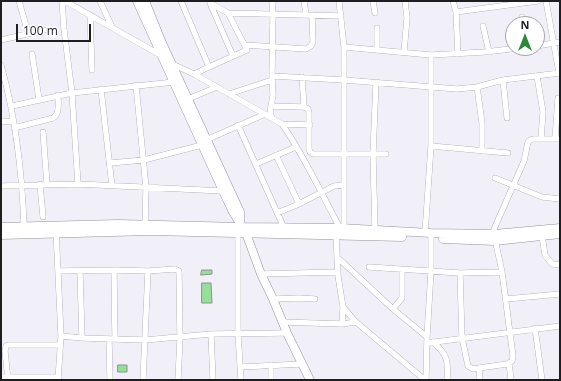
<!DOCTYPE html>
<style>
body{margin:0}
#map{position:relative;width:561px;height:381px;overflow:hidden;background:#f1f0f9;font-family:"Open Sans",sans-serif}
canvas{display:block}
.frame{position:absolute;inset:0;border:2px solid #1e1e21;pointer-events:none}
.north{position:absolute;left:505px;top:16px;width:40px;height:40px;box-sizing:border-box;background:#fff;border:1px solid #a5a5a6;border-radius:50%;rotate:0deg;font-size:11px;font-weight:700;line-height:16px;text-align:center;color:#1e1e21}
.north::after{content:'';display:block;margin:auto;width:14px;height:18px;background:#2d8738;clip-path:polygon(50% 0,100% 100%,50% 72%,0 100%)}
.scale{position:absolute;left:16px;top:24px;width:75px;height:18px;box-sizing:border-box;border:2px solid #1e1e21;border-top:0;padding-left:5px;font-size:12px;line-height:14px;white-space:nowrap;color:#1e1e21;-webkit-text-stroke:3px #fff;paint-order:stroke}
</style>
<div id="map">
<canvas width="561" height="381"></canvas>
<div class="frame"></div>
<div class="north">N</div>
<div class="scale">100 m</div>
</div>
<script>
const g = document.querySelector('canvas').getContext('2d');
g.lineJoin = 'round';
function paint(path, color) { g.fillStyle = color; g.fill(path, 'evenodd'); }
function trace(path, color, width, dash) { g.strokeStyle = color; g.lineWidth = width; g.lineCap = dash ? 'butt' : 'round'; g.setLineDash(dash || []); g.stroke(path); }
const building = new Path2D(`
 M 202,270 L 212,270 L 212,274 L 201,275 Z
 M 202,283 L 211,283 L 212,303 L 202,303 Z
 M 118,365 L 127,365 L 127,372 L 118,372 Z`);
const street = new Path2D(`
 M 19,1 L 28,33
 M 62,1 L 64,29 L 72,93 L 78,184
 M 65,1 L 162,56
 M 100,1 L 112,27
 M 181,1 L 209,67 L 247,50 L 228,13
 M 272,1 L 273,13 L 272,76 L 273,95 L 270,113 L 272,118
 M 304,1 L 306,15
 M 339,1 L 344,47 L 344,228
 M 373,1 L 375,13
 M 453,1 L 456,12 L 538,1
 M 546,1 L 559,73
 M 456,12 L 458,54
 M 90,15 L 92,70
 M 522,17 L 523,24
 M 483,26 L 489,52
 M 377,28 L 377,50
 M 1,40 L 44,30
 M 245,45 L 306,49 L 311,46 L 313,42 L 312,15
 M 537,46 L 560,42
 M 344,47 L 431,55 L 485,52 L 519,48
 M 404,52 L 407,18 L 405,1
 M 32,54 L 39,99
 M 233,56 L 210,3 L 228,13 L 341,16
 M 172,64 L 194,74 L 282,124 C 305,157 322,195 341,230
 M 1,65 C 16,118 22,172 24,226
 M 194,74 L 209,67
 M 272,76 L 344,80 L 457,89 L 477,87 L 503,80 L 560,73
 M 537,76 L 543,112 L 541,139
 M 302,77 L 304,107
 M 503,80 L 507,118
 M 136,85 L 146,188 L 145,226
 M 477,87 L 482,123 L 482,151
 M 101,89 L 112,186
 M 229,94 L 272,80
 M 188,99 L 217,87
 M 12,106 L 72,93 L 174,82
 M 271,106 L 304,107 L 308,109 L 309,113 L 309,149 L 310,152 L 313,154 L 386,154
 M 1,122 L 13,121
 M 282,124 L 310,125
 M 238,125 L 284,228
 M 14,128 L 53,118 C 60,114 58,103 58,95
 M 43,132 L 47,184
 M 555,139 L 558,98
 M 206,140 L 263,115
 M 431,146 L 508,153
 M 276,155 L 299,204
 M 110,163 L 144,160 L 202,145
 M 256,164 L 296,147
 M 495,178 L 542,197 L 560,199
 M 40,184 L 43,217
 M 1,186 L 78,184 L 223,191
 M 277,213 L 299,204 L 334,186 L 344,185
 M 56,230 L 61,336 L 58,380
 M 375,230 L 373,154 L 376,82
 M 238,233 L 238,334 L 241,380
 M 425,233 L 431,146 L 431,55
 M 336,235 L 338,276 L 343,307 L 356,322 L 425,380
 M 542,236 L 545,255 L 552,264 L 560,265
 M 338,258 L 393,309 L 427,337
 M 369,267 L 460,273 L 462,338 L 468,366 L 473,369 L 479,368 L 507,364 L 512,361 L 513,356 L 502,272 L 494,234 L 494,229 L 524,161 L 528,142 L 530,140 L 533,139 L 560,139
 M 114,270 L 148,271 L 175,269 L 179,271 L 180,338 L 178,380
 M 58,271 L 114,270 L 115,339
 M 80,271 L 82,338
 M 460,273 L 502,272
 M 261,274 L 338,272
 M 273,299 L 299,298 L 315,299
 M 506,299 L 560,294
 M 343,308 L 342,324 L 356,322
 M 393,309 L 402,298 L 402,270
 M 282,322 L 342,324
 M 535,328 L 542,380
 M 211,334 L 213,380
 M 61,336 L 82,338 L 145,340 L 211,334 L 287,333
 M 109,339 L 110,380
 M 433,342 C 447,354 449,362 447,380
 M 427,343 L 560,326
 M 509,363 L 511,380
 M 271,365 L 271,380
 M 240,367 L 302,364
 M 479,368 L 480,380
 M 1,377 L 59,377
 M 8,380 L 5,351 L 6,346 L 8,345 L 60,345
 M 143,380 L 148,271
 M 426,380 L 427,337 L 431,271 L 431,233`);
const secondary = new Path2D(`
 M 137,1 L 223,191 L 233,212 L 246,233 L 261,274 L 273,299 L 287,333 L 310,380
 M 145,1 L 162,43 L 240,212 L 240,222
 M 1,227 L 118,224 L 243,227 L 340,228 L 431,233 L 494,234 L 560,228
 M 1,235 L 151,231 L 402,237
 M 443,239 L 495,241 L 560,234`);
paint(building, '#96df99');
trace(building, '#8c928b', 1);
trace(street, '#93939b', 6);
trace(secondary, '#93939b', 9);
trace(street, '#fff', 5.5);
trace(secondary, '#fff', 8);
</script>
